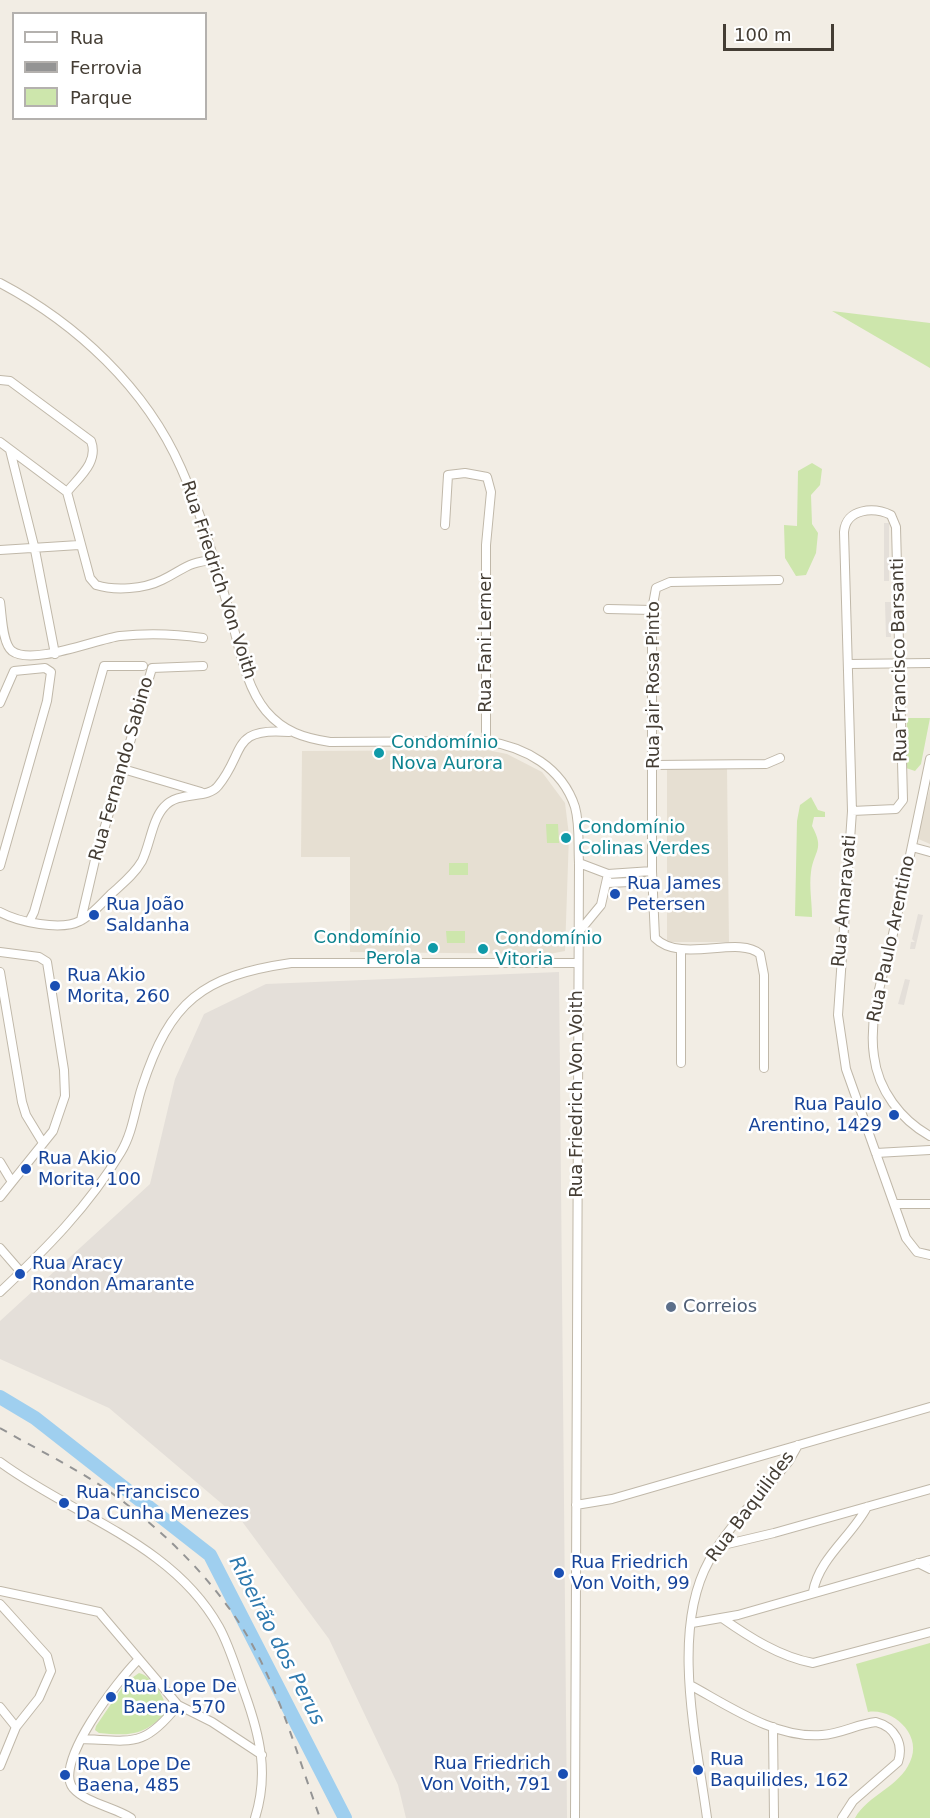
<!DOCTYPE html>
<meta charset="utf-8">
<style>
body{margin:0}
#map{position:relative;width:930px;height:1818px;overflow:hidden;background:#f2ede4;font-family:"DejaVu Sans",sans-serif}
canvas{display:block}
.legend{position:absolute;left:12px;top:12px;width:195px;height:108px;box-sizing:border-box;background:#fff;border:2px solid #b4b1ae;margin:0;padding:8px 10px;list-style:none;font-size:18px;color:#443d34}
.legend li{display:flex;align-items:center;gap:12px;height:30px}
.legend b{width:30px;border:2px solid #b4b1ae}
.scale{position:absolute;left:723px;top:24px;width:111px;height:27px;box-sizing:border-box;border:3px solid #443d34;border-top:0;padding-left:8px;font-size:18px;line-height:21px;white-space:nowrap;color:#443d34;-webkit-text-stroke:4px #fff;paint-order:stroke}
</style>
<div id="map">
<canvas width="930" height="1818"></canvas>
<ul class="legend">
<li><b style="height:8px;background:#fff"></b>Rua</li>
<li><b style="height:8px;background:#949494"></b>Ferrovia</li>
<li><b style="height:16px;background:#cde6ac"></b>Parque</li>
</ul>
<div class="scale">100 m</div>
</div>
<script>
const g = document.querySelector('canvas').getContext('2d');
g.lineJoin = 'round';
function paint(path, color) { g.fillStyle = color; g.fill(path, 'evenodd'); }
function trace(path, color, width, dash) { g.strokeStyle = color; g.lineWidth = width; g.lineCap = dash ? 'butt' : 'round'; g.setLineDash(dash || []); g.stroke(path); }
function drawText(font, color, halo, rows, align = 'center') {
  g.font = font + ' "DejaVu Sans",sans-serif'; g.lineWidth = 5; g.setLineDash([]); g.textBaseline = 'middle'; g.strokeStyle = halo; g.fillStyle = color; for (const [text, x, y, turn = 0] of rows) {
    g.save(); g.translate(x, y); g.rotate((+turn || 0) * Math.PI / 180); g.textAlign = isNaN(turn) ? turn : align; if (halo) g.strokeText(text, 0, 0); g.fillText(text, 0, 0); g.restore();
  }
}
const residential = new Path2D(`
 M 487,750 L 507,754 L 542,772 L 565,803 L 569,835 L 565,951 L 549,954 L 350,952 L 350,857 L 301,857 L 302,751 Z
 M 667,768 L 727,768 L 729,942 L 667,942 Z
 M 930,788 L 930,844 L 916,838 Z`);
const industrial = new Path2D(`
 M 884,523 L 889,523 L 889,581 L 884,581 Z
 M 885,602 L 891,602 L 891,637 L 886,637 Z
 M 918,914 L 923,915 L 915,949 L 910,949 L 911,942 L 915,942 L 912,939 Z
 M 559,972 L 567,1818 L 406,1818 L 398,1785 L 329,1639 L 241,1520 L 109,1408 L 0,1359 L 0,1321 L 150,1184 L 175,1079 L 204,1014 L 266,984 Z
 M 905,979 L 910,980 L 904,1005 L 898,1004 Z`);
const green = new Path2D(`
 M 832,311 L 930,323 L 930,368 Z
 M 812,463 L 822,469 L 820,485 L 811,495 L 812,524 L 818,533 L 816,553 L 806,575 L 796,576 L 785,558 L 784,525 L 797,526 L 798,471 Z
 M 907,718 L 930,718 L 921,764 L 915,771 L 906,768 Z
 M 399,757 L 418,757 L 418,768 L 399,769 Z
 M 811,797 L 818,810 L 825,812 L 825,817 L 814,817 L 812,826 C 825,850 814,850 811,872 C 809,886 812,903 812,917 L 795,916 L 797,821 L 800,805 Z
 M 546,824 L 558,824 L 559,843 L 547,843 Z
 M 449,863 L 468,863 L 468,875 L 449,875 Z
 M 446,931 L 465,931 L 465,943 L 447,943 Z
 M 930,1643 L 930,1818 L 855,1818 C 868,1795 899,1787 910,1762 C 923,1736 894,1708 868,1712 L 856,1664 Z
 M 139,1673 C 151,1675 168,1700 166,1712 C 145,1736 129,1736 99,1733 L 95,1730 L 96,1726 L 126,1682 Z`);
const river = new Path2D(`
 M 0,1397 L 35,1418 L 210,1555 L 345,1818`);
const street = new Path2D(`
 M 0,283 C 76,323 146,388 181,468 C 202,515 216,565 230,614 C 239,645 245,686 266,711 C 284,732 304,738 330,742 L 486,741 C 525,747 562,767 575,807 C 580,825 578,844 579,863 L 575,1818
 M 0,380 L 10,381 L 91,441 C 99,462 79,477 67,492
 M 0,442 L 67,492 L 90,578 L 96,585 C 115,591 144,589 162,580 C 185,569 186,562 215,560
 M 10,450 L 35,550 L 55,654
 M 445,525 L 448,475 L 465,473 L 487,477 L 491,492 L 486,545 L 486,741
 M 0,550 L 79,545
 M 0,602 C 2,614 2,643 12,651 C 32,666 97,639 120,636 C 148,633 176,634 203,638
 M 608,609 L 652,610
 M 849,664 L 930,663
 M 0,703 L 14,671 L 45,668 L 51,672 L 47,701 L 0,866
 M 930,759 C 918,817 906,876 893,934 C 884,973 868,1016 874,1056 C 878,1090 901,1120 930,1136
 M 654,765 L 766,764 L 780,758
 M 123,769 L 201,792
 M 852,811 L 896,809 L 903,800 L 896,527 L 891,515 C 874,507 846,508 844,532 L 852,811 L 838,1015 L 846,1069 L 906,1238 L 917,1252 L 930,1255
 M 912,847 L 930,852
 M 579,863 L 608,874 L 652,871
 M 608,883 L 652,881
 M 0,912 C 18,922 61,931 80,921 C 91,916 102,903 111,894 C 122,884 134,875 142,861 C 150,845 152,820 164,807 C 179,790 207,800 218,786 C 246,752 230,727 289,732
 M 81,920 L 95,860 L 152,668 L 203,666
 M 29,922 L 34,912 L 104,666 L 143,666
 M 577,934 L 601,905 L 608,874
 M 0,952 L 39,957 L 47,962 L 64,1070 L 65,1096 L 53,1131 L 0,1197
 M 0,972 L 22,1102 L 26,1115 L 43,1143
 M 681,1063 L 681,949
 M 764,1068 L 764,975 L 760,954 C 738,935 681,964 655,938 L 652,871 L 652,610 L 656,588 L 670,582 L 779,580
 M 876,1153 L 930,1150
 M 0,1162 L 12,1182
 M 894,1204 L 930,1204
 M 0,1248 L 20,1271
 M 0,1292 C 45,1250 89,1206 121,1152 C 133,1132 135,1108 142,1087 C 170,1001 202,976 291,963 L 577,963
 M 0,1462 C 73,1516 172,1543 219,1627 C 230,1647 237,1672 245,1694 C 260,1736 269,1774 255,1818
 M 576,1505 L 612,1499 L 930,1407
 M 719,1546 L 774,1533 L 930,1489
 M 918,1563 L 930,1569
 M 0,1591 L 99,1612 L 178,1705 L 212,1722 L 262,1755
 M 813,1592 C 819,1558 852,1536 867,1507
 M 0,1604 L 47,1656 L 51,1671 L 39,1698 L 16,1727 L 0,1766
 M 722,1618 C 749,1637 780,1657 813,1663 L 930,1632
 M 692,1623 L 738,1615 L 930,1560
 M 690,1685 C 729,1706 776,1739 822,1735 C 841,1734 857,1724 876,1722 C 895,1727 904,1744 898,1762 L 853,1801 L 842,1818
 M 0,1707 L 16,1727
 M 773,1727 L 774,1818
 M 82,1739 C 133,1741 144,1748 178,1705
 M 131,1818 C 114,1807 86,1803 73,1788 C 53,1763 119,1679 138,1660
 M 707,1818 C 697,1742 670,1631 709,1561 C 729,1524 763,1493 789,1461 L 798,1445`);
const rail = new Path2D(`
 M 0,1428 C 41,1452 87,1473 125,1503 C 168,1536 207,1575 238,1621 C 277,1680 296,1752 320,1818`);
const markers = [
 [379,753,6,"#0f9aa8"],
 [566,838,6,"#0f9aa8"],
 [615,894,6,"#1a4fb4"],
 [94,915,6,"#1a4fb4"],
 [433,948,6,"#0f9aa8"],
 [483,949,6,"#0f9aa8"],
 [55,986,6,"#1a4fb4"],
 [894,1115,6,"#1a4fb4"],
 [26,1169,6,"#1a4fb4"],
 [20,1274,6,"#1a4fb4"],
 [671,1307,6,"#5c6f8a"],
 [64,1503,6,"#1a4fb4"],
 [559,1573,6,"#1a4fb4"],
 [111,1697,6,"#1a4fb4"],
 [698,1770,6,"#1a4fb4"],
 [563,1774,6,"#1a4fb4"],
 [65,1775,6,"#1a4fb4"]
];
const streetNames = [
 ["Rua Friedrich Von Voith",218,580,72],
 ["Rua Fani Lerner",486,643,-90],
 ["Rua Francisco Barsanti",900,660,-91],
 ["Rua Jair Rosa Pinto",654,685,-90],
 ["Rua Fernando Sabino",122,769,-74],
 ["Rua Amaravati",845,901,-85],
 ["Rua Paulo Arentino",892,939,-78],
 ["Rua Friedrich Von Voith",577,1094,-90],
 ["Rua Baquilides",751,1507,-53]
];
const cultureNames = [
 ["Condomínio",391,743],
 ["Nova Aurora",391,764],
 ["Condomínio",578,828],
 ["Colinas Verdes",578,849],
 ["Condomínio",421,938,"right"],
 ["Perola",421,959,"right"],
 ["Condomínio",495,939],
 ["Vitoria",495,960]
];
const transitNames = [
 ["Rua James",627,884],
 ["Petersen",627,905],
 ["Rua João",106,905],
 ["Saldanha",106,926],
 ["Rua Akio",67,976],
 ["Morita, 260",67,997],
 ["Rua Paulo",882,1105,"right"],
 ["Arentino, 1429",882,1126,"right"],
 ["Rua Akio",38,1159],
 ["Morita, 100",38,1180],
 ["Rua Aracy",32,1264],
 ["Rondon Amarante",32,1285],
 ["Rua Francisco",76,1493],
 ["Da Cunha Menezes",76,1514],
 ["Rua Friedrich",571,1563],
 ["Von Voith, 99",571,1584],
 ["Rua Lope De",123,1687],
 ["Baena, 570",123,1708],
 ["Rua",710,1760],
 ["Baquilides, 162",710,1781],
 ["Rua Friedrich",551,1764,"right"],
 ["Von Voith, 791",551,1785,"right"],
 ["Rua Lope De",77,1765],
 ["Baena, 485",77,1786]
];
const serviceNames = [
 ["Correios",683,1307]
];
const waterNames = [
 ["Ribeirão dos Perus",276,1641,63]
];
paint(residential, '#e6dfd2');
paint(industrial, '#e4dfd9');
paint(green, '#cde6ac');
trace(river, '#9fcfef', 14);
trace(street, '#c0b8a9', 10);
trace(street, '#fff', 8);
trace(rail, '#949494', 2, [8, 8]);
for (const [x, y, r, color] of markers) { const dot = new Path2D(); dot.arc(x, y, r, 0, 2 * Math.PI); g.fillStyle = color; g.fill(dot); trace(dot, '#fff', 2); }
drawText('18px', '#443d34', '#fff', streetNames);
drawText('18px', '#0d838f', '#fff', cultureNames, 'left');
drawText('18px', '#164399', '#fff', transitNames, 'left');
drawText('18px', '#4e5e75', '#fff', serviceNames, 'left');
drawText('italic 20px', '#2e79ae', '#fff', waterNames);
</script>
